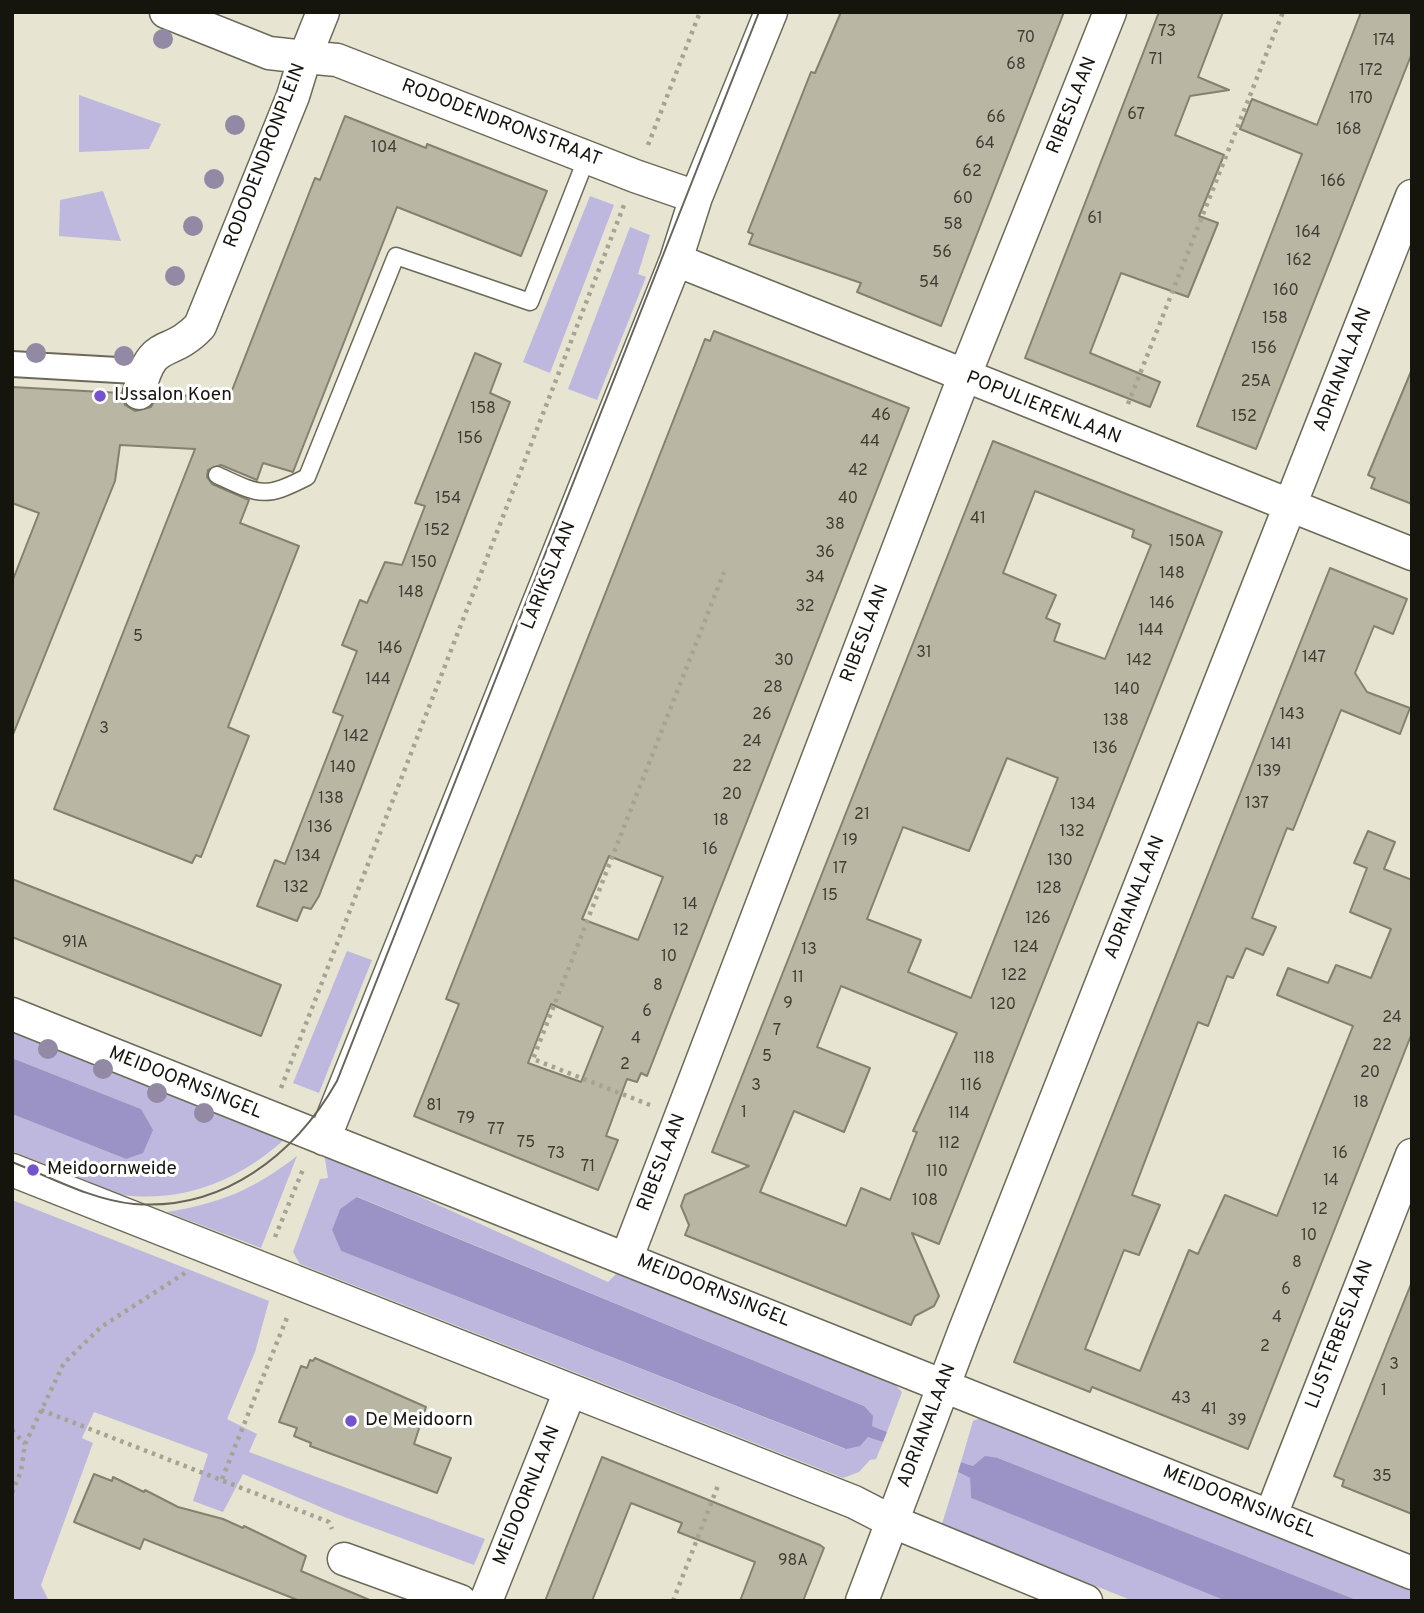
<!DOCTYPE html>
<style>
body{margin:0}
#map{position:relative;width:1424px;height:1613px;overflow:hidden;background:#e7e5d1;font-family:Overpass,sans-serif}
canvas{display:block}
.frame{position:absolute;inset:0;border:14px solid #15140d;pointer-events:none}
</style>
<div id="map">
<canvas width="1424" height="1613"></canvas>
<div class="frame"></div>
</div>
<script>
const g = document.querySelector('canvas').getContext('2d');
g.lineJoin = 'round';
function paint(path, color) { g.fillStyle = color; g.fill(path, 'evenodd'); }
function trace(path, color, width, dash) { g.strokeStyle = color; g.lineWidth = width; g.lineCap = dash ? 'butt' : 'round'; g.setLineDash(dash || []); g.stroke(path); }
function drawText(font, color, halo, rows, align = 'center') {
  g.font = font + ' Overpass,sans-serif'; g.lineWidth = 6; g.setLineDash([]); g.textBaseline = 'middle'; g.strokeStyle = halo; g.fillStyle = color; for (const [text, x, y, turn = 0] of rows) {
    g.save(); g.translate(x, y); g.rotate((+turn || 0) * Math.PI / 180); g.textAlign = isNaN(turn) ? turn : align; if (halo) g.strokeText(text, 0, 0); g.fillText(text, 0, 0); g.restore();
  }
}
const green = new Path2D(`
 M 79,95 L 161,124 L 149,149 L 79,152 Z
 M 103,191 L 121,241 L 59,236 L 60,200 Z
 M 590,196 L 614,205 L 550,373 L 523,362 Z
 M 630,227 L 650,235 L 638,274 L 646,277 L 597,400 L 568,389 Z
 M 347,951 L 372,960 L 319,1093 L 293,1083 Z
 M 12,1029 L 286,1138 C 241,1179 185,1203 123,1195 C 111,1193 99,1186 88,1181 C 63,1171 37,1161 12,1151 L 12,1114 L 126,1159 L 141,1109 L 12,1058 Z
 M 324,1153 L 608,1282 L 618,1272 L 889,1378 L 902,1392 L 887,1432 L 872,1426 L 864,1406 L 358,1197 L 340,1209 L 332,1230 L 341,1251 L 845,1449 L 868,1436 L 883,1442 L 876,1459 L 870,1460 L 859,1472 L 843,1478 L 300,1264 L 293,1252 L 320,1179 L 328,1178 Z
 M 297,1156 L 261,1248 L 167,1212 C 221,1203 253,1190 297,1156 Z
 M 12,1200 L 269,1301 L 255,1352 L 227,1419 L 257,1434 L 249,1452 L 485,1539 L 474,1565 L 339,1515 L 243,1474 L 223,1512 L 193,1501 L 208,1454 L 94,1412 L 82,1438 L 93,1443 L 41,1585 L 49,1601 L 12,1601 Z
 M 983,1417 L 1412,1587 L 1412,1601 L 1359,1601 L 998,1458 L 973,1466 L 961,1462 L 973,1421 Z
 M 958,1472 L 970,1478 L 971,1498 L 1226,1601 L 1133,1601 L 942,1524 Z`);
const water = new Path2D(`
 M 12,1058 L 141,1109 L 153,1130 L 143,1153 L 126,1159 L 12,1114 Z
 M 357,1197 L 864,1406 L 873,1416 L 872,1426 L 887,1432 L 883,1442 L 868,1437 L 860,1446 L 846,1449 L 341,1251 L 332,1230 L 340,1209 Z
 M 985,1456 L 998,1458 L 1359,1601 L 1226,1601 L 971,1498 L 970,1478 L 958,1472 L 961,1462 L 973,1466 Z`);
const building = new Path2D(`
 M 841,12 L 1064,12 L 941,326 L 857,292 L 861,283 L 749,244 L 753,234 L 748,232 L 811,72 L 815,73 Z
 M 1159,12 L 1223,12 L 1198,77 L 1229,90 L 1190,96 L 1175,135 L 1224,155 L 1199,216 L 1218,223 L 1188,297 L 1121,273 L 1090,353 L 1160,382 L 1150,407 L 1025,358 Z
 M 1361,12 L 1412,12 L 1412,53 L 1256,449 L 1197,426 L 1302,154 L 1240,129 L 1252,99 L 1317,125 Z
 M 345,116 L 426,148 L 427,144 L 547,191 L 521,256 L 397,207 L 293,472 L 263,463 L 257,480 L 221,465 L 208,470 L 207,477 L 212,484 L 249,500 L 240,523 L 299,546 L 228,727 L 249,736 L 201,857 L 196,855 L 192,863 L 54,809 L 195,449 L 120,445 L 115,481 L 12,737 L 12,582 L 39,513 L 12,503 L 12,387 L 121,393 L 125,405 L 135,411 L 151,407 L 158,394 L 229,398 L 315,178 L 320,180 Z
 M 714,331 L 909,408 L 647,1076 L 641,1073 L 637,1082 L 627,1079 L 606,1136 L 618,1140 L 598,1190 L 414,1116 L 459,1004 L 446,999 L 697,360 L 705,339 L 710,341 ZM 609,856 L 663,877 L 638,940 L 582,919 ZM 551,1004 L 603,1027 L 581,1082 L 528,1063 Z
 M 475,353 L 501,364 L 490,393 L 510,402 L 319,896 L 311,909 L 303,907 L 297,921 L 257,906 L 275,860 L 285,864 L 343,716 L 333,712 L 357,651 L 342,645 L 360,600 L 367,603 L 385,562 L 402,565 L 425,506 L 415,503 Z
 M 1412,369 L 1412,504 L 1371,488 L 1375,478 L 1368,475 Z
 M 993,441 L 1222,532 L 939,1244 L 912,1233 L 939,1296 L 934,1306 L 915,1316 L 911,1325 L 685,1235 L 689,1225 L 681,1206 L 685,1195 L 749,1166 L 712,1152 ZM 1035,491 L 1134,530 L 1132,537 L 1151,545 L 1105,659 L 1054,641 L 1060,624 L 1046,618 L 1056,595 L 1003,573 ZM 1007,758 L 1058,778 L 971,998 L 908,972 L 921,940 L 867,919 L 903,827 L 969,851 ZM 841,986 L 957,1033 L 913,1131 L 917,1132 L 890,1200 L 861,1188 L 846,1226 L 760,1192 L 794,1111 L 844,1132 L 870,1068 L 817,1047 Z
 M 1330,568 L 1407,599 L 1393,634 L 1374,626 L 1355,673 L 1367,692 L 1410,708 L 1400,734 L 1341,710 L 1293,830 L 1287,828 L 1252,918 L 1276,927 L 1263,955 L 1246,948 L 1233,978 L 1227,976 L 1208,1026 L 1198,1022 L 1132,1195 L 1160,1205 L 1139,1255 L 1124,1250 L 1085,1349 L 1140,1371 L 1189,1250 L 1198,1254 L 1225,1195 L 1277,1216 L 1353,1026 L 1277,995 L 1288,968 L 1328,983 L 1336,965 L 1371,978 L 1391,929 L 1350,912 L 1367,868 L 1354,863 L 1368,831 L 1395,842 L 1384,869 L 1412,880 L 1412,1033 L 1248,1449 L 1092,1387 L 1090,1392 L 1014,1362 Z
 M 12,879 L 281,985 L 261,1036 L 12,937 Z
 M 1411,1284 L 1412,1284 L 1412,1514 L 1342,1486 L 1344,1480 L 1334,1476 Z
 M 315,1358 L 426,1407 L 414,1444 L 451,1458 L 437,1493 L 310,1446 L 311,1443 L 294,1436 L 297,1428 L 279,1422 L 301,1366 L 307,1368 L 310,1360 L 313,1361 Z
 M 602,1457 L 820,1545 L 824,1548 L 803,1601 L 740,1601 L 755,1562 L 678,1532 L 682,1523 L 631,1503 L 592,1601 L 545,1601 Z
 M 94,1474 L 112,1481 L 113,1477 L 144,1492 L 145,1490 L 178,1507 L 223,1519 L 243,1528 L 244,1526 L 306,1556 L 301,1571 L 372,1601 L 300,1601 L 144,1539 L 140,1549 L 74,1522 Z`);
const path = new Path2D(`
 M 648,145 L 700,12
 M 1128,404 L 1283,12
 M 281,1088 L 624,205
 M 650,1105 L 533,1059 L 724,572
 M 275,1237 L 304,1167
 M 41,1410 L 329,1522 L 332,1529
 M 12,1430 L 25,1444
 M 222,1479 L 288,1315
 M 12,1493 L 21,1471 L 25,1444 L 64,1363 L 101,1327 L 185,1273
 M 673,1601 L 719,1483`);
const service = new Path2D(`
 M 217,475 C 260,495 264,499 307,477 L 396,256 L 530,302 L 587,157`);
const pedestrian = new Path2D(`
 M 12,364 L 135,371 L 145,367`);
const minor = new Path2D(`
 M 323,12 L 305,57 L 337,60 L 635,176 L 696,197
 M 676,260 L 1412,554
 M 139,393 C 152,335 168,360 200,326 L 293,96 L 305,57 L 269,53 L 166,12
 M 12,1014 L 1412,1573
 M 324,1139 L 676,260 L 696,197 L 771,12
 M 12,1170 L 854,1502 L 891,1521 L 1086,1601
 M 627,1257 L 964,377 L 1110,12
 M 1271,1515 L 1412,1155
 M 344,1559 L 460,1601
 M 486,1601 L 570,1391
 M 862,1601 L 964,1332 L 1412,196`);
const tram = new Path2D(`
 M 12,1162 C 50,1177 92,1200 134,1204 C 223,1211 295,1155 337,1081 L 759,12`);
const trees = [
 [163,39],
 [235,125],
 [214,179],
 [193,226],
 [175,276],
 [36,353],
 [124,356],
 [48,1049],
 [103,1069],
 [157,1093],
 [204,1113]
];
const markers = [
 [100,396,7,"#7553cc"],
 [33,1170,7,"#7553cc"],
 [351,1421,7,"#7553cc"]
];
const numberNames = [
 ["73",1167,33],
 ["70",1026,39],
 ["174",1384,42],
 ["71",1156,61],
 ["68",1016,66],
 ["172",1371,72],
 ["170",1361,100],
 ["67",1136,116],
 ["66",996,119],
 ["168",1349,131],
 ["64",985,145],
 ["104",384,149],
 ["62",972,173],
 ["166",1333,183],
 ["60",963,200],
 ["61",1095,220],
 ["58",953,226],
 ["164",1308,234],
 ["56",942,254],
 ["162",1299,262],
 ["54",929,284],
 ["160",1286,292],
 ["158",1275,320],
 ["156",1264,350],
 ["25A",1256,383],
 ["158",483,410],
 ["46",881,417],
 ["152",1244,418],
 ["156",470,440],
 ["44",870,443],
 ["42",858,472],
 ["154",448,500],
 ["40",848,500],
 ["41",978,520],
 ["38",835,526],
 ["152",437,532],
 ["150A",1187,543],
 ["36",825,554],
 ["150",424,564],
 ["148",1172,575],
 ["34",815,579],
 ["148",411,594],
 ["146",1162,605],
 ["32",805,608],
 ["144",1151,632],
 ["5",138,638],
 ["146",390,650],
 ["31",924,654],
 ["147",1314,659],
 ["30",784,662],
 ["142",1139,662],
 ["144",378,681],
 ["28",773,689],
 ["140",1127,691],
 ["26",762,716],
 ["143",1292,716],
 ["138",1116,722],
 ["3",104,730],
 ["142",356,738],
 ["24",752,743],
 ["141",1281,746],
 ["136",1105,750],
 ["22",742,768],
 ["140",343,769],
 ["139",1269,773],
 ["20",732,796],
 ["138",331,800],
 ["137",1257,805],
 ["134",1083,806],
 ["21",862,816],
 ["18",721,822],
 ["136",320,829],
 ["132",1072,833],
 ["19",850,842],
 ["16",710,851],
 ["134",308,858],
 ["130",1060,862],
 ["17",840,870],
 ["132",296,889],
 ["128",1049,890],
 ["15",830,897],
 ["14",690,906],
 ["126",1038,920],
 ["12",681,932],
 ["91A",75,944],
 ["124",1026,949],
 ["13",809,951],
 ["10",669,958],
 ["122",1014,977],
 ["11",798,979],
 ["8",658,987],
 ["9",788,1005],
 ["120",1003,1006],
 ["6",647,1013],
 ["24",1392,1019],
 ["7",777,1032],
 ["4",636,1040],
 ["22",1382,1047],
 ["5",767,1058],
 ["118",984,1060],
 ["2",625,1066],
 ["20",1370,1074],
 ["3",756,1087],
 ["116",971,1087],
 ["18",1361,1104],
 ["81",434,1107],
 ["1",744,1114],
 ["114",959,1115],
 ["79",466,1120],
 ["77",496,1131],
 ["75",526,1144],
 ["112",949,1145],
 ["73",556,1155],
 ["16",1340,1155],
 ["71",588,1168],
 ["110",937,1173],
 ["14",1331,1182],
 ["108",925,1202],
 ["12",1320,1211],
 ["10",1309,1237],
 ["8",1297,1264],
 ["6",1286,1291],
 ["4",1277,1319],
 ["2",1265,1348],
 ["3",1394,1366],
 ["1",1384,1392],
 ["43",1181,1400],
 ["41",1209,1411],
 ["39",1237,1422],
 ["35",1382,1478],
 ["98A",793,1562]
];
const streetNames = [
 ["RIBESLAAN",1073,106,-68],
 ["RODODENDRONSTRAAT",501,124,21],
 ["RODODENDRONPLEIN",266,156,-69],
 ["ADRIANALAAN",1344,370,-69],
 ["POPULIERENLAAN",1043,409,22],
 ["LARIKSLAAN",550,576,-68],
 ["RIBESLAAN",866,634,-69],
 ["ADRIANALAAN",1136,898,-68],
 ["MEIDOORNSINGEL",185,1084,22],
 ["RIBESLAAN",663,1163,-69],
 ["MEIDOORNSINGEL",713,1292,22],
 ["LIJSTERBESLAAN",1341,1335,-69],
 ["ADRIANALAAN",928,1426,-69],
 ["MEIDOORNLAAN",528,1496,-68],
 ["MEIDOORNSINGEL",1239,1503,22]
];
const poiNames = [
 ["IJssalon Koen",114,396],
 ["Meidoornweide",47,1170],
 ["De Meidoorn",365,1421]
];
paint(green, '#beb7de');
paint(water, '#9b92c6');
paint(building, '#b9b7a4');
trace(building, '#83816f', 2);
trace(service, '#6b6958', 19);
trace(pedestrian, '#6b6958', 28);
trace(minor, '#6b6958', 35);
trace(path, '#a5a393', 4.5, [3.5, 5]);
trace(service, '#fff', 16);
trace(pedestrian, '#fff', 24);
trace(minor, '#fff', 32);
trace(tram, '#676559', 2);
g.fillStyle = '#9289a4';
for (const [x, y] of trees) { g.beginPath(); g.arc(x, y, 10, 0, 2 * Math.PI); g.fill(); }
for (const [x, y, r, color] of markers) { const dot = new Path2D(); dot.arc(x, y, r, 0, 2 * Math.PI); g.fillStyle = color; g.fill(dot); trace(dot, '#fff', 2.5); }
drawText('16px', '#3e3d33', null, numberNames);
drawText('19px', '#15140d', '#fff', streetNames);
drawText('19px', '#15140d', '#fff', poiNames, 'left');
</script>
